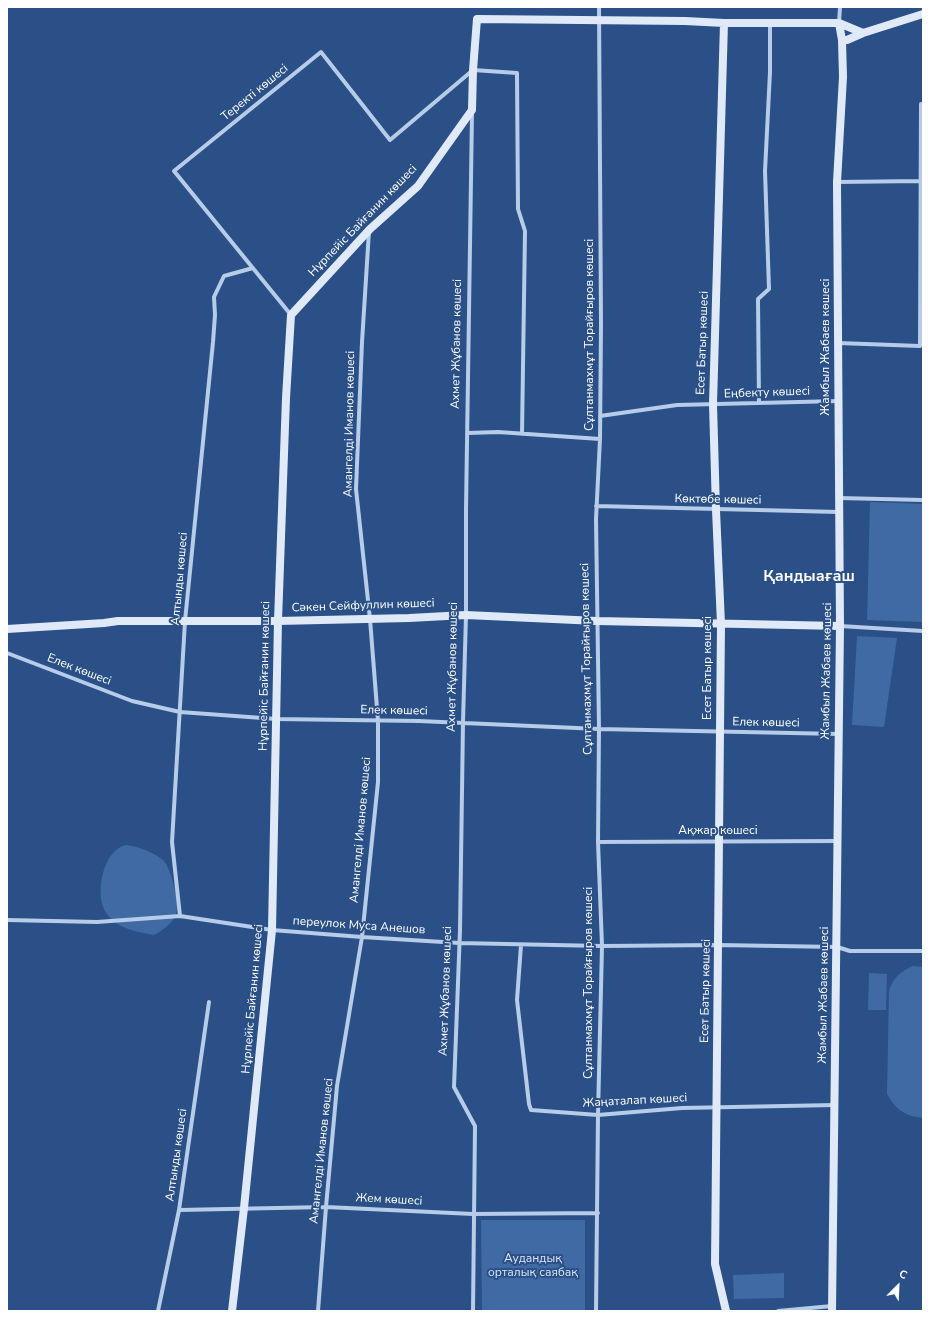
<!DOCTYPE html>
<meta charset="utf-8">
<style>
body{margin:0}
#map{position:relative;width:930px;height:1318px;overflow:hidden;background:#2a5087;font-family:"Nunito Sans",sans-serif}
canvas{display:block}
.frame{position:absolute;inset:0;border:8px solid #fff;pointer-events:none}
.north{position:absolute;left:878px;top:1266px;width:40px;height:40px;-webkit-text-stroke:3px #2a5087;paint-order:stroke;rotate:24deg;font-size:11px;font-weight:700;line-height:16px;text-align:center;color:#fff}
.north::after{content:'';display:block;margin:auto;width:14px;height:18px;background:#fff;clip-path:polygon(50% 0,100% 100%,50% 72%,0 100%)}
</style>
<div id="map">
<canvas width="930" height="1318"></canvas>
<div class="frame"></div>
<div class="north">С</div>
</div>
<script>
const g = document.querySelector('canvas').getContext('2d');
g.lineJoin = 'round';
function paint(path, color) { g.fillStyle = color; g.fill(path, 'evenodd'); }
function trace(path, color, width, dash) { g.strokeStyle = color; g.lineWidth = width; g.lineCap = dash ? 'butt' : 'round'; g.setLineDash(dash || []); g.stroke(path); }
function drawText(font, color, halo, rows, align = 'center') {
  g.font = font + ' "Nunito Sans",sans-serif'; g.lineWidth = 4; g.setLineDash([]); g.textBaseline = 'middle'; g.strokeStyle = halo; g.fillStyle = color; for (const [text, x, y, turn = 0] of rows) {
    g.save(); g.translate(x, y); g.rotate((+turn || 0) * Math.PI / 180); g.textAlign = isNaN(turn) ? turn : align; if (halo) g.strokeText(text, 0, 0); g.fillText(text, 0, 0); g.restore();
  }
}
const green = new Path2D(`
 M 870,502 L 923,504 L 923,622 L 867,620 Z
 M 857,636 L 897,638 L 884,727 L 852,725 Z
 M 126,845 C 137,846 155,853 163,860 C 171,867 180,904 176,914 C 173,923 162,931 154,935 C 137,932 118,929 107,914 C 93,897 103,849 126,845 Z
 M 913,966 L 923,967 L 923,1118 C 905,1116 896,1110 887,1094 L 889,990 C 895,976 900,972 913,966 Z
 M 869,973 L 887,974 L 886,1010 L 868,1010 Z
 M 481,1220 L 585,1220 L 585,1311 L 482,1311 Z
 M 784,1273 L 784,1298 L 734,1299 L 733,1275 Z`);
const street = new Path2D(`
 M 839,23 L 840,7
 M 472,113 L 466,509 L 466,615 L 463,722 L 460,930 L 454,1087 L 475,1126 L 473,1311
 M 837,182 L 920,181
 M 291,315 L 174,171 L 321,52 L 390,140 L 473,70 L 517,73 L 518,209 L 525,231 L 522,434
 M 838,343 L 920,346 L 921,104
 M 759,403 L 758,299 L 769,289 L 765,171 L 770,72 L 770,24
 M 600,416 L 677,405 L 839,401
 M 468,433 L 498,432 L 600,439
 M 839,498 L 923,500
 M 596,506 L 839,512
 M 840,626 L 923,631
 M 7,653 L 132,701 L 180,712 L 276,719 L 419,721 L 599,729 L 839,734
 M 598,842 L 838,841
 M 180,916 L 172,842 L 185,621 L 213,342 L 215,315 L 214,297 L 224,276 L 253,268
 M 7,920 L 97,922 L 180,916 L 272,930 L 362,937 L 459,943 L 602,946 L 718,945 L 837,947 L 850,951 L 923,951
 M 521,945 L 517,1000 L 529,1104 L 531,1110 L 598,1115 L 682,1108 L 835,1105
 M 179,1210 L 326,1207 L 473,1214 L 598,1213
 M 158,1311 L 179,1210 L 209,1002
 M 318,1311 L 326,1207 L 337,1086 L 362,937 L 378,782 L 378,721 L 370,619 L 356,489 L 362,342 L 369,231
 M 596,1311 L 598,1115 L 602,946 L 598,842 L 599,729 L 596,519 L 600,439 L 601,325 L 599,7
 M 778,1311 L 832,1306`);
const secondary = new Path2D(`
 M 724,23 L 713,404 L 716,510 L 721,624 L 715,1264 L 726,1311
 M 842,40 L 847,40 L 863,33
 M 7,629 L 104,623 L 118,621 L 278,621 L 409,618 L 466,615 L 597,621 L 840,626
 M 232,1311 L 244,1208 L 272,930 L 278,621 L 286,398 L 291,315 L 370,229 L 418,186 L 472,110 L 473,70 L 477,19 L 685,21 L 724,23 L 839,23 L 863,33 L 923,14
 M 832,1311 L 840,626 L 837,182 L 843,77 L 842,40 L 839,23`);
const streetNames = [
 ["Теректі көшесі",255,93,-39],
 ["Нұрпейіс Байғанин көшесі",363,221,-46],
 ["Сұлтанмахмұт Торайғыров көшесі",590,335,-90],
 ["Есет Батыр көшесі",703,343,-88],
 ["Ахмет Жұбанов көшесі",457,344,-89],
 ["Жамбыл Жабаев көшесі",826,347,-90],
 ["Еңбекту көшесі",767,393,-2],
 ["Амангелді Иманов көшесі",350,424,-89],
 ["Көктөбе көшесі",718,500,1],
 ["Алтынды көшесі",180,579,-85],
 ["Сәкен Сейфуллин көшесі",363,606,-2],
 ["Сұлтанмахмұт Торайғыров көшесі",587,659,-91],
 ["Ахмет Жұбанов көшесі",453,667,-89],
 ["Есет Батыр көшесі",708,668,-90],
 ["Елек көшесі",79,670,21],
 ["Жамбыл Жабаев көшесі",827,671,-89],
 ["Нұрпейіс Байғанин көшесі",265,676,-89],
 ["Елек көшесі",394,711,1],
 ["Елек көшесі",766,723,1],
 ["Амангелді Иманов көшесі",361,830,-85],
 ["Ақжар көшесі",718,831],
 ["переулок Муса Анешов",359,926,4],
 ["Сұлтанмахмұт Торайғыров көшесі",589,983,-90],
 ["Ахмет Жұбанов көшесі",446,991,-88],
 ["Есет Батыр көшесі",706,991,-89],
 ["Жамбыл Жабаев көшесі",824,995,-89],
 ["Нұрпейіс Байғанин көшесі",253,999,-85],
 ["Жаңаталап көшесі",635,1101,-3],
 ["Амангелді Иманов көшесі",322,1151,-84],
 ["Алтынды көшесі",177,1155,-82],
 ["Жем көшесі",389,1200,3]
];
const parkNames = [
 ["Аудандық",533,1259],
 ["орталық саябақ",533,1273]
];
const districtNames = [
 ["Қандыағаш",809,577]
];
paint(green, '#3f6aa3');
trace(street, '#b6cce8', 4);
trace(secondary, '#e0e9f7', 8);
drawText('12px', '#fff', '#2a5087', streetNames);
drawText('12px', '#dae6f6', '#2a5087', parkNames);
drawText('bold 16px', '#fff', '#2a5087', districtNames);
</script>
